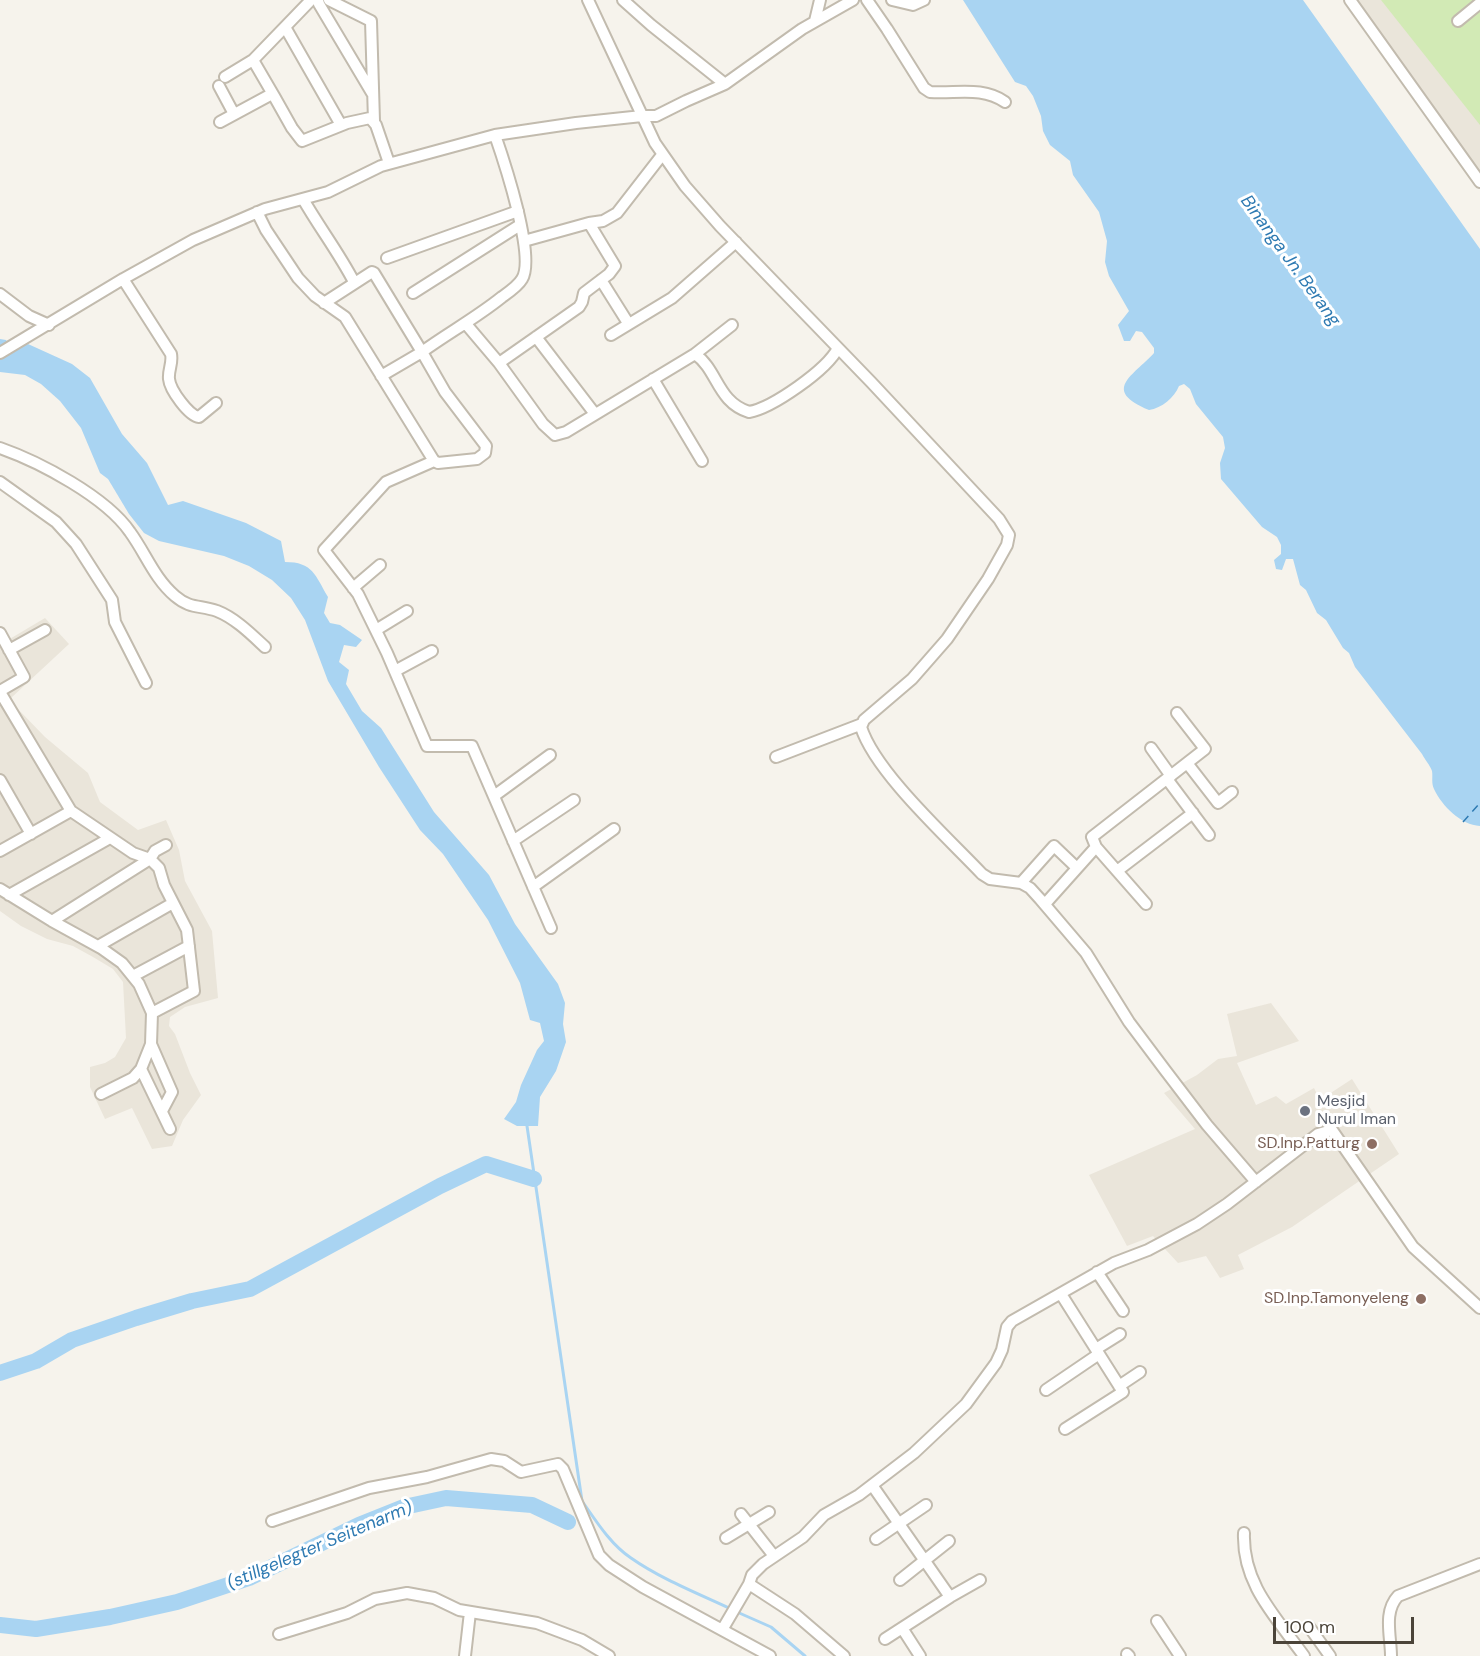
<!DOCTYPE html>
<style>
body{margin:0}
#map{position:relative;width:1480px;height:1656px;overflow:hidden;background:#f6f3ec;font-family:"DM Sans",sans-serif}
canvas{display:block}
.scale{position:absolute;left:1273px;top:1617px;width:141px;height:27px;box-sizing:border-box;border:3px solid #4b4439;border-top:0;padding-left:8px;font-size:18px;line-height:21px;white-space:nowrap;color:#4b4439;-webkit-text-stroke:4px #fff;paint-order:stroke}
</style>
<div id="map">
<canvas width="1480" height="1656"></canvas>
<div class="scale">100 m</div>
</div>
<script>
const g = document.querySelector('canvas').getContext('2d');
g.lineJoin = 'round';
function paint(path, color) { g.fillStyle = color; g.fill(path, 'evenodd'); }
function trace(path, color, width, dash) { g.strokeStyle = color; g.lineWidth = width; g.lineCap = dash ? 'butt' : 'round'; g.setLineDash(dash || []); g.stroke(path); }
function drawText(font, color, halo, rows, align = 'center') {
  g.font = font + ' "DM Sans",sans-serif'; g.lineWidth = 6; g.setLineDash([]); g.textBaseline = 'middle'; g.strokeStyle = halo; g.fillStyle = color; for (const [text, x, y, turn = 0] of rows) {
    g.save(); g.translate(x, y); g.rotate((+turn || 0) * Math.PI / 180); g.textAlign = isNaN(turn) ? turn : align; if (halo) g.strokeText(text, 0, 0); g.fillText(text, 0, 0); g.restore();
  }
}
const residential = new Path2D(`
 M 1348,0 L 1423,0 L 1480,75 L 1480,182 Z
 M 45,618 L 69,644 L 11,698 L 15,706 L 45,737 L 88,773 L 100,802 L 138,830 L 166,820 L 179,850 L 185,881 L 212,931 L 218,998 L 185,1007 L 170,1017 L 169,1026 L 175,1034 L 190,1073 L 201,1095 L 183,1120 L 172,1146 L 152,1149 L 132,1108 L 105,1119 L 90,1087 L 90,1067 L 105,1063 L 115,1057 L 126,1038 L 123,982 L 113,969 L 93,957 L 73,946 L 47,939 L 21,926 L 0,911 L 0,629 L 8,640 Z
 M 1271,1003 L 1299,1041 L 1237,1063 L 1256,1105 L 1276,1096 L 1286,1104 L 1314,1088 L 1320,1100 L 1352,1079 L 1399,1154 L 1292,1227 L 1238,1255 L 1244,1269 L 1220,1278 L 1206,1256 L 1178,1263 L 1153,1236 L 1127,1246 L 1089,1175 L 1195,1129 L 1164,1093 L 1197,1075 L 1218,1059 L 1237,1056 L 1227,1014 Z`);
const green = new Path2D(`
 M 1381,0 L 1480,0 L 1480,125 Z`);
const water = new Path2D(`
 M 963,0 L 1303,0 L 1480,249 L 1480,826 C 1461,825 1442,806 1434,789 C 1431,783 1433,777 1432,771 C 1430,765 1425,760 1422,754 L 1355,667 L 1349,653 L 1343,648 L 1326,620 L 1317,613 L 1306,590 L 1300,585 L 1293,559 L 1286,559 L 1282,570 L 1276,569 L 1274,560 L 1281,554 L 1281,545 L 1277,537 L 1262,527 L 1221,479 L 1220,463 L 1225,448 L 1223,437 L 1196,404 L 1190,389 L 1184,384 L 1179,386 C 1174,398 1162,408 1149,410 C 1101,390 1133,376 1154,353 L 1154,348 L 1142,332 L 1136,331 L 1130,341 L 1124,341 L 1118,325 L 1129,311 L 1109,276 L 1105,262 L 1107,241 L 1099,212 L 1073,175 L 1070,161 L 1050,145 L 1043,131 L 1041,116 L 1033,96 L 1026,86 L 1015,82 Z
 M 0,339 L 6,340 L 13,350 L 28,344 L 72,364 L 90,378 L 122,434 L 147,463 L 168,505 L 183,501 L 246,523 L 281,541 L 285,562 C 313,562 315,575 328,597 L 324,613 L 330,623 L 340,625 L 362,640 L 356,647 L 344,645 L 339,662 L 349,670 L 346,684 L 362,711 L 381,728 L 434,812 L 489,875 L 515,924 L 558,984 L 565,1003 L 563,1024 L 566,1042 L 556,1071 L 540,1097 L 538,1126 L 517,1126 L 504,1119 L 516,1102 L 521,1085 L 537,1050 L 544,1041 L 540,1023 L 530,1020 L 520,983 L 488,920 L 443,854 L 420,830 L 379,767 L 328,681 L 305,620 L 291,598 L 272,580 L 249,566 L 224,556 L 159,541 L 144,533 L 129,514 L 108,479 L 100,473 L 81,428 L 60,401 L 41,384 L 25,375 L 0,372 Z`);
const stream = new Path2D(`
 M 527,1126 L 582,1501 C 596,1521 611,1545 631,1558 C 661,1579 697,1593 731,1609
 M 737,1612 L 771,1627 L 805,1656`);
const river = new Path2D(`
 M 0,1373 L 36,1361 L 72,1340 L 136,1318 L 192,1301 L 250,1289 L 440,1186 L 486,1164 L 534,1179
 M 0,1625 L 36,1629 L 110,1617 L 177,1602 L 249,1578 L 359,1525 L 404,1507 L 446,1498 L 532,1505 L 568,1522`);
const ferry = new Path2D(`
 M 1463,822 L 1480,803`);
const minor = new Path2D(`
 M 318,0 L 319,4 L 372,93
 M 329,0 L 371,21 L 374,121
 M 588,0 L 655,143 L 685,186 L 720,226 L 871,382 L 999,519 L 1009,535 L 1007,545 L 988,579 L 947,639 L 912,679 L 864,720 L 861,727 C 875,772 948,838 982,874 L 990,879 L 1021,883 L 1030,888 L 1040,899 L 1086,953 L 1129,1022 L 1165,1070 L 1207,1125 L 1256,1182
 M 623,0 L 651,25 L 725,84 L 802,29 L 853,0
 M 867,0 L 887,29 L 924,88 L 930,92 C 956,94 982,86 1005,102
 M 892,0 L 913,5 L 924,0
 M 1350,0 L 1480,182
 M 815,21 L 820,0
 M 1458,21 L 1480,3
 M 285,27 L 341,125
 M 225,77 L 253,60
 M 219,86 L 234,114
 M 274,96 L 253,60 L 311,0
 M 220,122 L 270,95 L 274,96 L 292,128 L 302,141 L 347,123 L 370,118 L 376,125 L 389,163
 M 303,199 C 319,227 339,253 354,282
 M 257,212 L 266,230 L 298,278 L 315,296 L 345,317 L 434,461 L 438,463 L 477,459 L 485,453 L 486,446 L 445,392 L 422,352 C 448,333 476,318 502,297 C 509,292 518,286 522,279 C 536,257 504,161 495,135
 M 589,223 L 603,221 L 617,213 L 662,155
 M 387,258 L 518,211
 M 123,279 L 171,354 C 173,363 168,370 169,379 C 170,390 189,416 199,417 L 216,403
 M 601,280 L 628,323
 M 413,293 L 520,225
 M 0,294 L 29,316 L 49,325
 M 324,303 L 372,272 L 374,273 L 422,352 L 381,376
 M 466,324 L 499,363 L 543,424 L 555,435 L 566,432 L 695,354 L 732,325
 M 611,335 L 672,298 L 736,242
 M 536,337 L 595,414
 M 0,353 L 123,279 L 193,240 L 265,209 L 328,192 L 381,166 L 495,135 L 576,123 L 642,116 L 656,116 L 686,101 L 725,84
 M 695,354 C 718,370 717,402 749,412 C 772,408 827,370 838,348
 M 499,363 L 579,307 L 582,302 L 584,293 L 609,274 L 615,266 L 589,223 L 524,241
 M 653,379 L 702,461
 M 0,448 C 40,462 106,497 130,532 C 146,554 154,578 175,596 C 190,609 200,605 217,611 C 235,618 251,634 265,647
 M 434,461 L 386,482 L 324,550 L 358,594 L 387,653 L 427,746 L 472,746 L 551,928
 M 0,482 L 56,522 L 76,544 L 112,600 L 115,622 L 146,683
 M 353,588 L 380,565
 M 376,630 L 407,611
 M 0,633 L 24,677 L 0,691
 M 9,650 L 45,630
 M 395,671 L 432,651
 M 0,692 L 71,811 L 133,853 L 150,859 L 159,868 L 164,885 L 187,930 L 194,991 L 152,1013
 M 1151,748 L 1171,776
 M 776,757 L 862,724
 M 1187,763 L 1218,803 L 1232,792
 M 1167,779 L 1209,835
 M 0,780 L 31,834
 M 494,796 L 550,755
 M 513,841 L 574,800
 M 1096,847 L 1146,904
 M 0,851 L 71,811
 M 1117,871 L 1193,813
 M 1021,883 L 1054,846 L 1077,868
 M 533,887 L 614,829
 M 0,889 L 52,921 L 101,948 L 122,963 L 139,984 L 152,1013 L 151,1044 L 141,1069 L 133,1078 L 101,1094
 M 9,895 L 110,838
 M 1045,904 L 1096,847 L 1092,837 L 1205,749 L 1177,713
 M 52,921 L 150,859 L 155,851 L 166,845
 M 98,946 L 173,903
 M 133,976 L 189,946
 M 151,1044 L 172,1092 L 162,1111
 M 141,1069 L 170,1129
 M 1097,1272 L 1123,1311
 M 1061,1294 L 1123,1392 L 1065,1429
 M 1096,1349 L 1120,1334
 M 1119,1386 L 1140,1372
 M 1046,1390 L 1099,1354
 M 872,1485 L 950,1597 L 980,1580
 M 741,1514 L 774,1556
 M 272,1521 L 369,1488 L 427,1477 L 491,1459 L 504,1461 L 521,1472 L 558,1464 L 563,1469 L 599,1555 L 609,1565 L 643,1587 L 770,1656
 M 1244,1533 C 1242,1584 1276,1617 1304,1656
 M 726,1538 L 769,1512
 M 876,1539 L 926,1505
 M 900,1580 L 949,1541
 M 1157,1621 L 1180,1656
 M 902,1628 L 920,1656
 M 1310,1628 L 1330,1656
 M 722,1630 L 749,1584
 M 279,1634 L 347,1613 L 375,1599 L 407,1593 L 434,1598 L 459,1610 L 537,1623 L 582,1640 L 609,1656
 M 885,1639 L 950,1597
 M 1127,1654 L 1129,1656
 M 465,1656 L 470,1612
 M 844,1656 L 795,1614 L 749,1584 L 752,1575 L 763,1564 L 803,1537 L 824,1515 L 859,1495 L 914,1453 L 966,1404 L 996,1363 L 1002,1350 L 1007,1327 L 1012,1321 L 1114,1263 L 1148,1250 L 1197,1224 L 1227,1204 L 1318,1134 L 1332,1130 L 1413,1247 L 1480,1308
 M 1391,1656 C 1391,1636 1383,1612 1398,1596 L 1480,1564`);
const markers = [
 [1305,1111,6,"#6b7280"],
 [1372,1144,6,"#8d6e63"],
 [1421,1299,6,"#8d6e63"]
];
const worshipNames = [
 ["Mesjid",1317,1102],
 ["Nurul Iman",1317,1120]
];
const educationNames = [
 ["SD.Inp.Patturg",1360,1144],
 ["SD.Inp.Tamonyeleng",1409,1299]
];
const waterNames = [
 ["Binanga Jn. Berang",1290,261,54],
 ["(stillgelegter Seitenarm)",320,1546,-23]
];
paint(residential, '#eae5da');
paint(green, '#d2eab5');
paint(water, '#a9d4f2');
trace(stream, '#a9d4f2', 3);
trace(river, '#a9d4f2', 16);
trace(ferry, '#2e7ab2', 1.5, [8, 6]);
trace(minor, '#c2bbae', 14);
trace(minor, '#fff', 10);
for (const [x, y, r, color] of markers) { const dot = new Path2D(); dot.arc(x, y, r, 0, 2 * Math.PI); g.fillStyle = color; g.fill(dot); trace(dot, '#fff', 2); }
drawText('16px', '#5b616d', '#fff', worshipNames, 'left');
drawText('16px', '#785e54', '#fff', educationNames, 'right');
drawText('italic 18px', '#2e7ab2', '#fff', waterNames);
</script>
